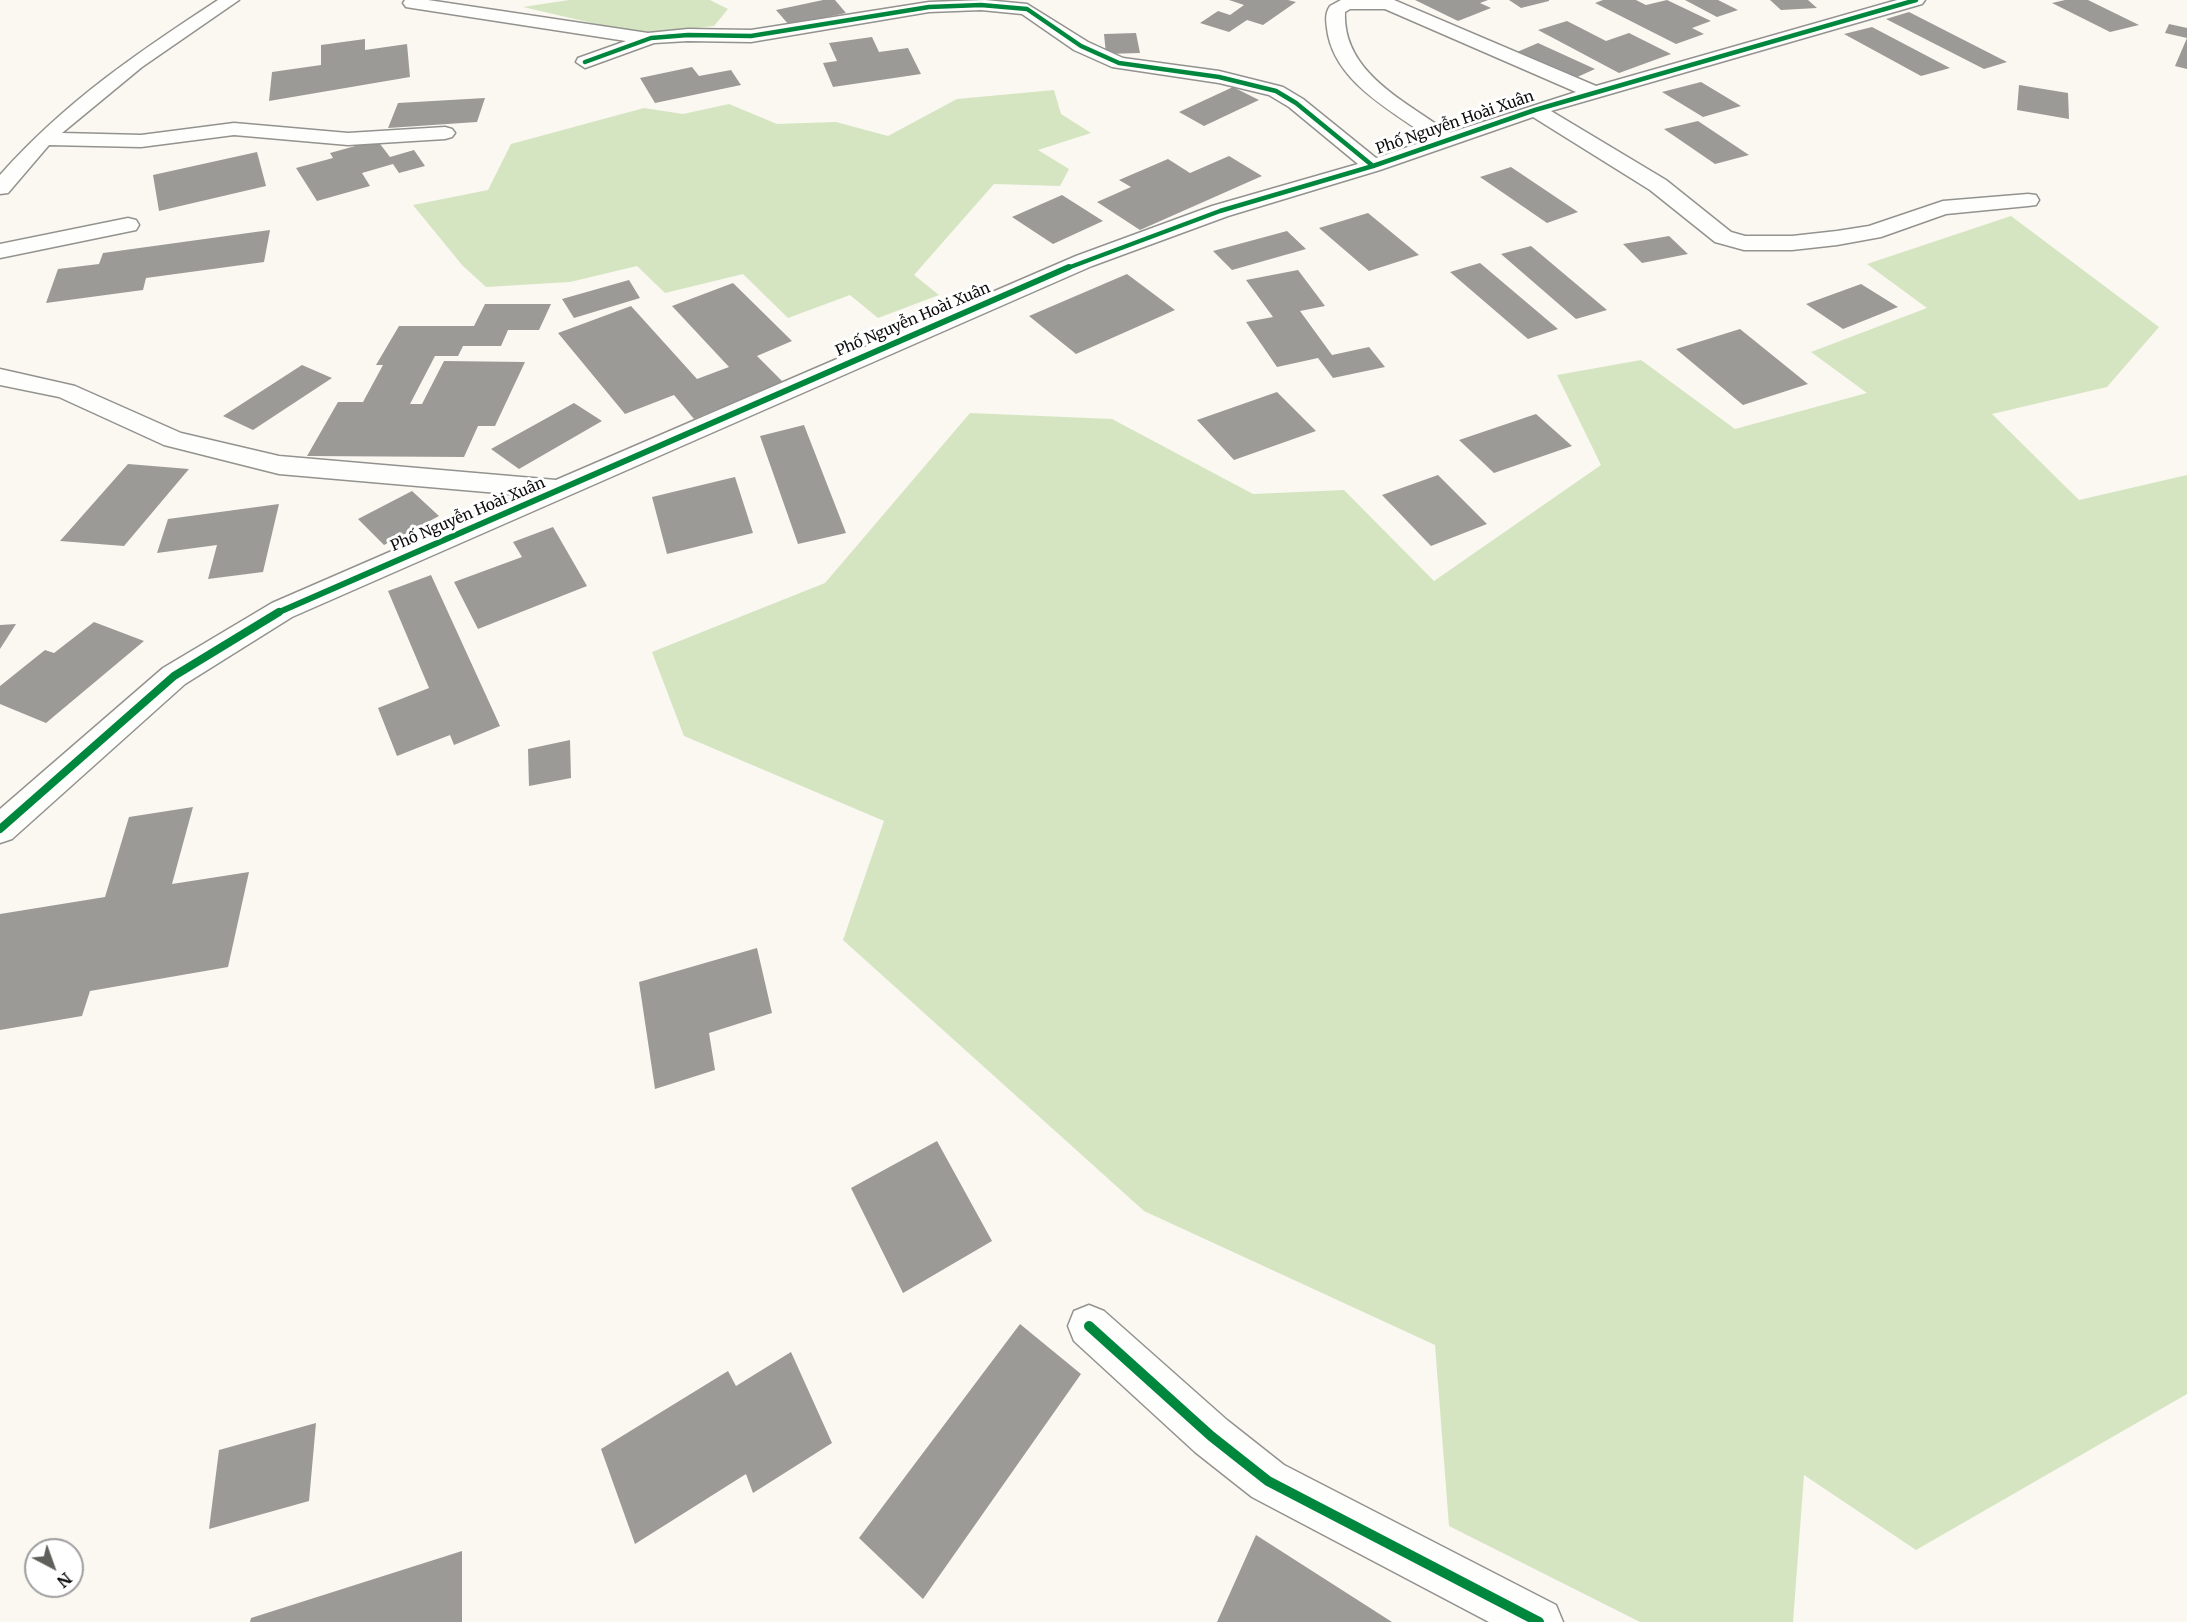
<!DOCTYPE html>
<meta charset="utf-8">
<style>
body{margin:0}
#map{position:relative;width:2187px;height:1622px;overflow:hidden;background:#faf8f1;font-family:Merriweather,serif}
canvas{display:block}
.north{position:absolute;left:24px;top:1538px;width:60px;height:60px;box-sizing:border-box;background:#fff;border:2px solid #9e9e9e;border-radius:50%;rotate:139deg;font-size:16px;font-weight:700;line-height:24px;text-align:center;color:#0c0c0c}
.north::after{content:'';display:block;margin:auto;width:21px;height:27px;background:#5f5f5c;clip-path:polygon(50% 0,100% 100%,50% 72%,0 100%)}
</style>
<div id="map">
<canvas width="2187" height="1622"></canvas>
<div class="north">N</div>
</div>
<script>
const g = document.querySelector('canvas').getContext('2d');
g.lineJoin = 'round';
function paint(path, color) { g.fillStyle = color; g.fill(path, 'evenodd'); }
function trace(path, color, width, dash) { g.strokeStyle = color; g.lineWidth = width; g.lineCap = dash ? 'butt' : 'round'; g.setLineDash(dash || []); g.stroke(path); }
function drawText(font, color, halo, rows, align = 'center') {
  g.font = font + ' Merriweather,serif'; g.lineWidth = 6; g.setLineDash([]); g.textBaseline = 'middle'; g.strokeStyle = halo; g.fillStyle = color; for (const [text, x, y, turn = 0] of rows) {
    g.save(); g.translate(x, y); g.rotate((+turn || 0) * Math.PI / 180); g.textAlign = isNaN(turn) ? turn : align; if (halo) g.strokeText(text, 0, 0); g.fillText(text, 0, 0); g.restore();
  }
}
const forest = new Path2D(`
 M 569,0 L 710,0 L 728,9 L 714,26 L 639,34 L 523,7 Z
 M 1054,90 L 1061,114 L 1091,133 L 1038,150 L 1069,169 L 1060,186 L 994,184 L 914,275 L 939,295 L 878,318 L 850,295 L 788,318 L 743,274 L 665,293 L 637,266 L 570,282 L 486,287 L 462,265 L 413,205 L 488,190 L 511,144 L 644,108 L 683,114 L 729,104 L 777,124 L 836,122 L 888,136 L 957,99 Z
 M 2011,216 L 2159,327 L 2107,387 L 1992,414 L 2079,500 L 2187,475 L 2187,1394 L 1916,1550 L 1804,1475 L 1793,1622 L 1640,1622 L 1449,1526 L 1435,1345 L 1144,1211 L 843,940 L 884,821 L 684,736 L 652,652 L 825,583 L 970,413 L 1112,419 L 1253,494 L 1344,490 L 1434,581 L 1601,465 L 1557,375 L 1641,360 L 1735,429 L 1867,393 L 1811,352 L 1927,308 L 1867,264 Z`);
const building = new Path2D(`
 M 823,0 L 835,0 L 846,13 L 789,25 L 776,10 Z
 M 1229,0 L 1288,0 L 1296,2 L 1263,25 L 1247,20 L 1229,32 L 1200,23 L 1218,11 L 1230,15 L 1244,5 Z
 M 1415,0 L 1488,0 L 1480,3 L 1491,8 L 1458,21 Z
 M 1509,0 L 1549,0 L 1549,1 L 1521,8 Z
 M 1603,0 L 1636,0 L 1646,5 L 1667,0 L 1711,21 L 1692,28 L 1704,34 L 1676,44 L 1595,3 Z
 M 1685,0 L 1718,0 L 1738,10 L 1717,17 Z
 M 1770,0 L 1808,0 L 1817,8 L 1781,10 Z
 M 2065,0 L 2088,0 L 2139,25 L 2110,32 L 2052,3 Z
 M 1909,12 L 2007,62 L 1984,69 L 1886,19 Z
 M 1567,21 L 1606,41 L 1629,33 L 1671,54 L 1619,73 L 1538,30 Z
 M 2169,24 L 2187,28 L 2187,38 L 2165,33 Z
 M 1872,27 L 1950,68 L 1921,76 L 1844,34 Z
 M 1136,33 L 1140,53 L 1106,54 L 1104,34 Z
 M 872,37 L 879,52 L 908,48 L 921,74 L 833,87 L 823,63 L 837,61 L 829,43 Z
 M 2187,38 L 2187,69 L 2175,66 Z
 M 365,39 L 365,50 L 407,44 L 410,77 L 269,101 L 272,72 L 321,65 L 321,45 Z
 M 1538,43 L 1595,69 L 1573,79 L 1517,52 Z
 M 692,67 L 699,76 L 731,70 L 741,85 L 655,103 L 640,78 Z
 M 1701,82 L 1741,106 L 1703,117 L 1662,92 Z
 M 2019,85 L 2068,93 L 2069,119 L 2017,110 Z
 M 1233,87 L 1259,100 L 1204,126 L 1179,112 Z
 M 485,98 L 477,122 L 388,128 L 398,103 Z
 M 1698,121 L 1749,155 L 1715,164 L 1664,129 Z
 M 377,140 L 390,157 L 414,150 L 425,166 L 399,173 L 393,164 L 362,173 L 370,186 L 317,201 L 296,168 L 333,158 L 330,153 Z
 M 257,152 L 266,186 L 159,211 L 153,175 Z
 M 1229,156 L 1262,176 L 1140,230 L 1097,202 L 1131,187 L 1119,180 L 1168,159 L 1190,173 Z
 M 1511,167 L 1578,212 L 1547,223 L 1480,177 Z
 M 1062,195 L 1103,221 L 1053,244 L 1012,217 Z
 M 1368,213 L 1419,255 L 1369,271 L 1319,228 Z
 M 270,230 L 264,262 L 146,278 L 143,290 L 46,303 L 58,269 L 99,264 L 103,253 Z
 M 1287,231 L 1306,249 L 1232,270 L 1213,251 Z
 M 1669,236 L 1688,254 L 1642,263 L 1623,244 Z
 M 1531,246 L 1607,310 L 1576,319 L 1501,254 Z
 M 1480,263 L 1558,329 L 1528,339 L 1450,272 Z
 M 1298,270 L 1325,306 L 1300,311 L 1332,355 L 1369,347 L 1385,367 L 1333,378 L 1318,358 L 1277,367 L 1246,322 L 1273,317 L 1246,280 Z
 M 1127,274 L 1175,310 L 1076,354 L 1029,316 Z
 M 629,280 L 640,298 L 574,318 L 562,299 Z
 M 733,283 L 792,341 L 757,356 L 783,382 L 694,419 L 674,395 L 625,414 L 558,333 L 631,306 L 697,379 L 729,367 L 672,306 Z
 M 1861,284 L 1898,307 L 1843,329 L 1806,304 Z
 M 485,304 L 551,304 L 539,330 L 508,330 L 501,346 L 463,346 L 458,356 L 435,356 L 410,404 L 422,404 L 444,361 L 525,362 L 495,426 L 478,426 L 464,457 L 307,456 L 338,402 L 363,402 L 383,365 L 376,365 L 399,326 L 474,326 Z
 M 1740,329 L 1808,384 L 1743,405 L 1676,349 Z
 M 302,365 L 332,378 L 253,430 L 223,416 Z
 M 1277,392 L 1316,431 L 1234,460 L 1197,420 Z
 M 574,403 L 602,421 L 519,469 L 491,449 Z
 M 1536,414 L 1572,446 L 1494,473 L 1459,440 Z
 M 804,425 L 846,533 L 798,544 L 760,436 Z
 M 128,464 L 189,469 L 124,546 L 60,541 Z
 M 1438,475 L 1487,524 L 1431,546 L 1382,495 Z
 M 735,477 L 753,533 L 667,554 L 652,497 Z
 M 412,491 L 439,516 L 384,545 L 358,519 Z
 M 279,504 L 263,572 L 208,579 L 217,545 L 157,553 L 168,519 Z
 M 553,527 L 587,586 L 478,629 L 454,582 L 522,557 L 513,542 Z
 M 431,575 L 500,726 L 454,745 L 450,735 L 397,756 L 378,708 L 429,688 L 388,591 Z
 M 94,622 L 144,641 L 46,723 L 0,704 L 0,686 L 45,650 L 54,653 Z
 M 16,624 L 0,649 L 0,625 Z
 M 570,740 L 571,778 L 529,786 L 528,749 Z
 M 193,807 L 172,884 L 249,872 L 228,967 L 90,991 L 82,1016 L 0,1030 L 0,914 L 105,897 L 129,817 Z
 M 757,948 L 772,1013 L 709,1033 L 715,1070 L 655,1089 L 639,982 Z
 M 937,1141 L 992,1241 L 903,1293 L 851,1188 Z
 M 1020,1324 L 1081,1374 L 923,1599 L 859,1538 Z
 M 791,1352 L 832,1443 L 753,1493 L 746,1474 L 635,1544 L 601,1449 L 728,1371 L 736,1386 Z
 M 316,1423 L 309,1501 L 209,1529 L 219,1450 Z
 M 1256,1535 L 1392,1622 L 1217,1622 Z
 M 462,1551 L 462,1622 L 250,1622 L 251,1618 Z`);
const minor = new Path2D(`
 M 218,0 L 239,0 L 142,67 L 62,133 L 141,135 L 234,123 L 348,133 L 445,127 L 452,129 L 455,133 L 452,137 L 445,139 L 348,145 L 234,135 L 141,147 L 49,145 L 8,193 L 0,194 L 0,175 C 65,102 137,53 218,0 Z
 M 405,0 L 428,0 L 648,33 L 688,29 L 751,30 L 929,2 L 985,0 L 1027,4 L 1088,42 L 1123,58 L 1219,71 L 1283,87 L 1303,99 L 1376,158 L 1431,139 C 1393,111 1333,82 1327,28 C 1326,21 1325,13 1330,6 L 1341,0 L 1394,0 L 1596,86 L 1897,0 L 1925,0 L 1922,4 L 1551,111 L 1666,180 L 1731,232 L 1745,236 L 1792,236 L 1837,231 L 1869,226 L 1943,201 L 2028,194 L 2036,195 L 2039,200 L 2036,205 L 2028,206 L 1946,214 L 1881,237 L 1837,245 L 1792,250 L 1744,250 L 1715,242 L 1650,190 L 1533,117 L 1380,170 L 1228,216 L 1092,266 L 292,617 L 185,684 L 12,839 L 0,843 L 0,809 L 163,668 L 272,603 L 521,495 L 279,474 L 164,445 L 59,397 L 0,385 L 0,369 L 75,386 L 181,433 L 279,456 L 556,480 L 1076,256 L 1212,206 L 1358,164 L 1289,107 L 1269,95 L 1219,83 L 1112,67 L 1074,50 L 1022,14 L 981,10 L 929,12 L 751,42 L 688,41 L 654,43 L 585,68 L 576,62 L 578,58 L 626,41 L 412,8 L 406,7 L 403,3 ZM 1350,9 L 1385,9 L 1576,92 L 1449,133 C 1407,102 1342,73 1345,12 Z
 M 128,218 L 136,220 L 139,225 L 136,230 L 0,258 L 0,244 Z
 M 1089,1305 L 1104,1311 L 1227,1420 L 1284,1465 L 1556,1605 L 1563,1622 L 1489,1622 L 1252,1497 L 1195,1452 L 1074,1341 L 1068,1326 L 1074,1311 Z`);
const cyclewayFar3 = new Path2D(`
 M 585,62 L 651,38 L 688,35 L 751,36 L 929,7 L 981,5 L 1027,9 L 1081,46 L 1119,63 L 1219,77 L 1276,91 L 1296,103 L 1373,166
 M 1065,269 L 1220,211 L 1373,166 L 1535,110 L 1916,0`);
const cyclewayFar2 = new Path2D(`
 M 277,613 L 1069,267`);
const cyclewayFar1 = new Path2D(`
 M 0,829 L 174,676 L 279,612`);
const cycleway = new Path2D(`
 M 1089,1326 L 1211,1436 L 1268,1481 L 1539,1622`);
const farStreetnames = [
 ["Phố Nguyễn Hoài Xuân",1455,123,-19],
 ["Phố Nguyễn Hoài Xuân",913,320,-23],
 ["Phố Nguyễn Hoài Xuân",468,515,-23]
];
paint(forest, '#d5e5c1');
paint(building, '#9c9a97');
trace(minor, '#93928f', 3);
paint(minor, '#fefefd');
trace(cyclewayFar3, '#00873e', 4.5);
trace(cyclewayFar2, '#00873e', 6);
trace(cyclewayFar1, '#00873e', 8);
trace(cycleway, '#00873e', 10);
drawText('15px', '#0c0c0c', '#fff', farStreetnames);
</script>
